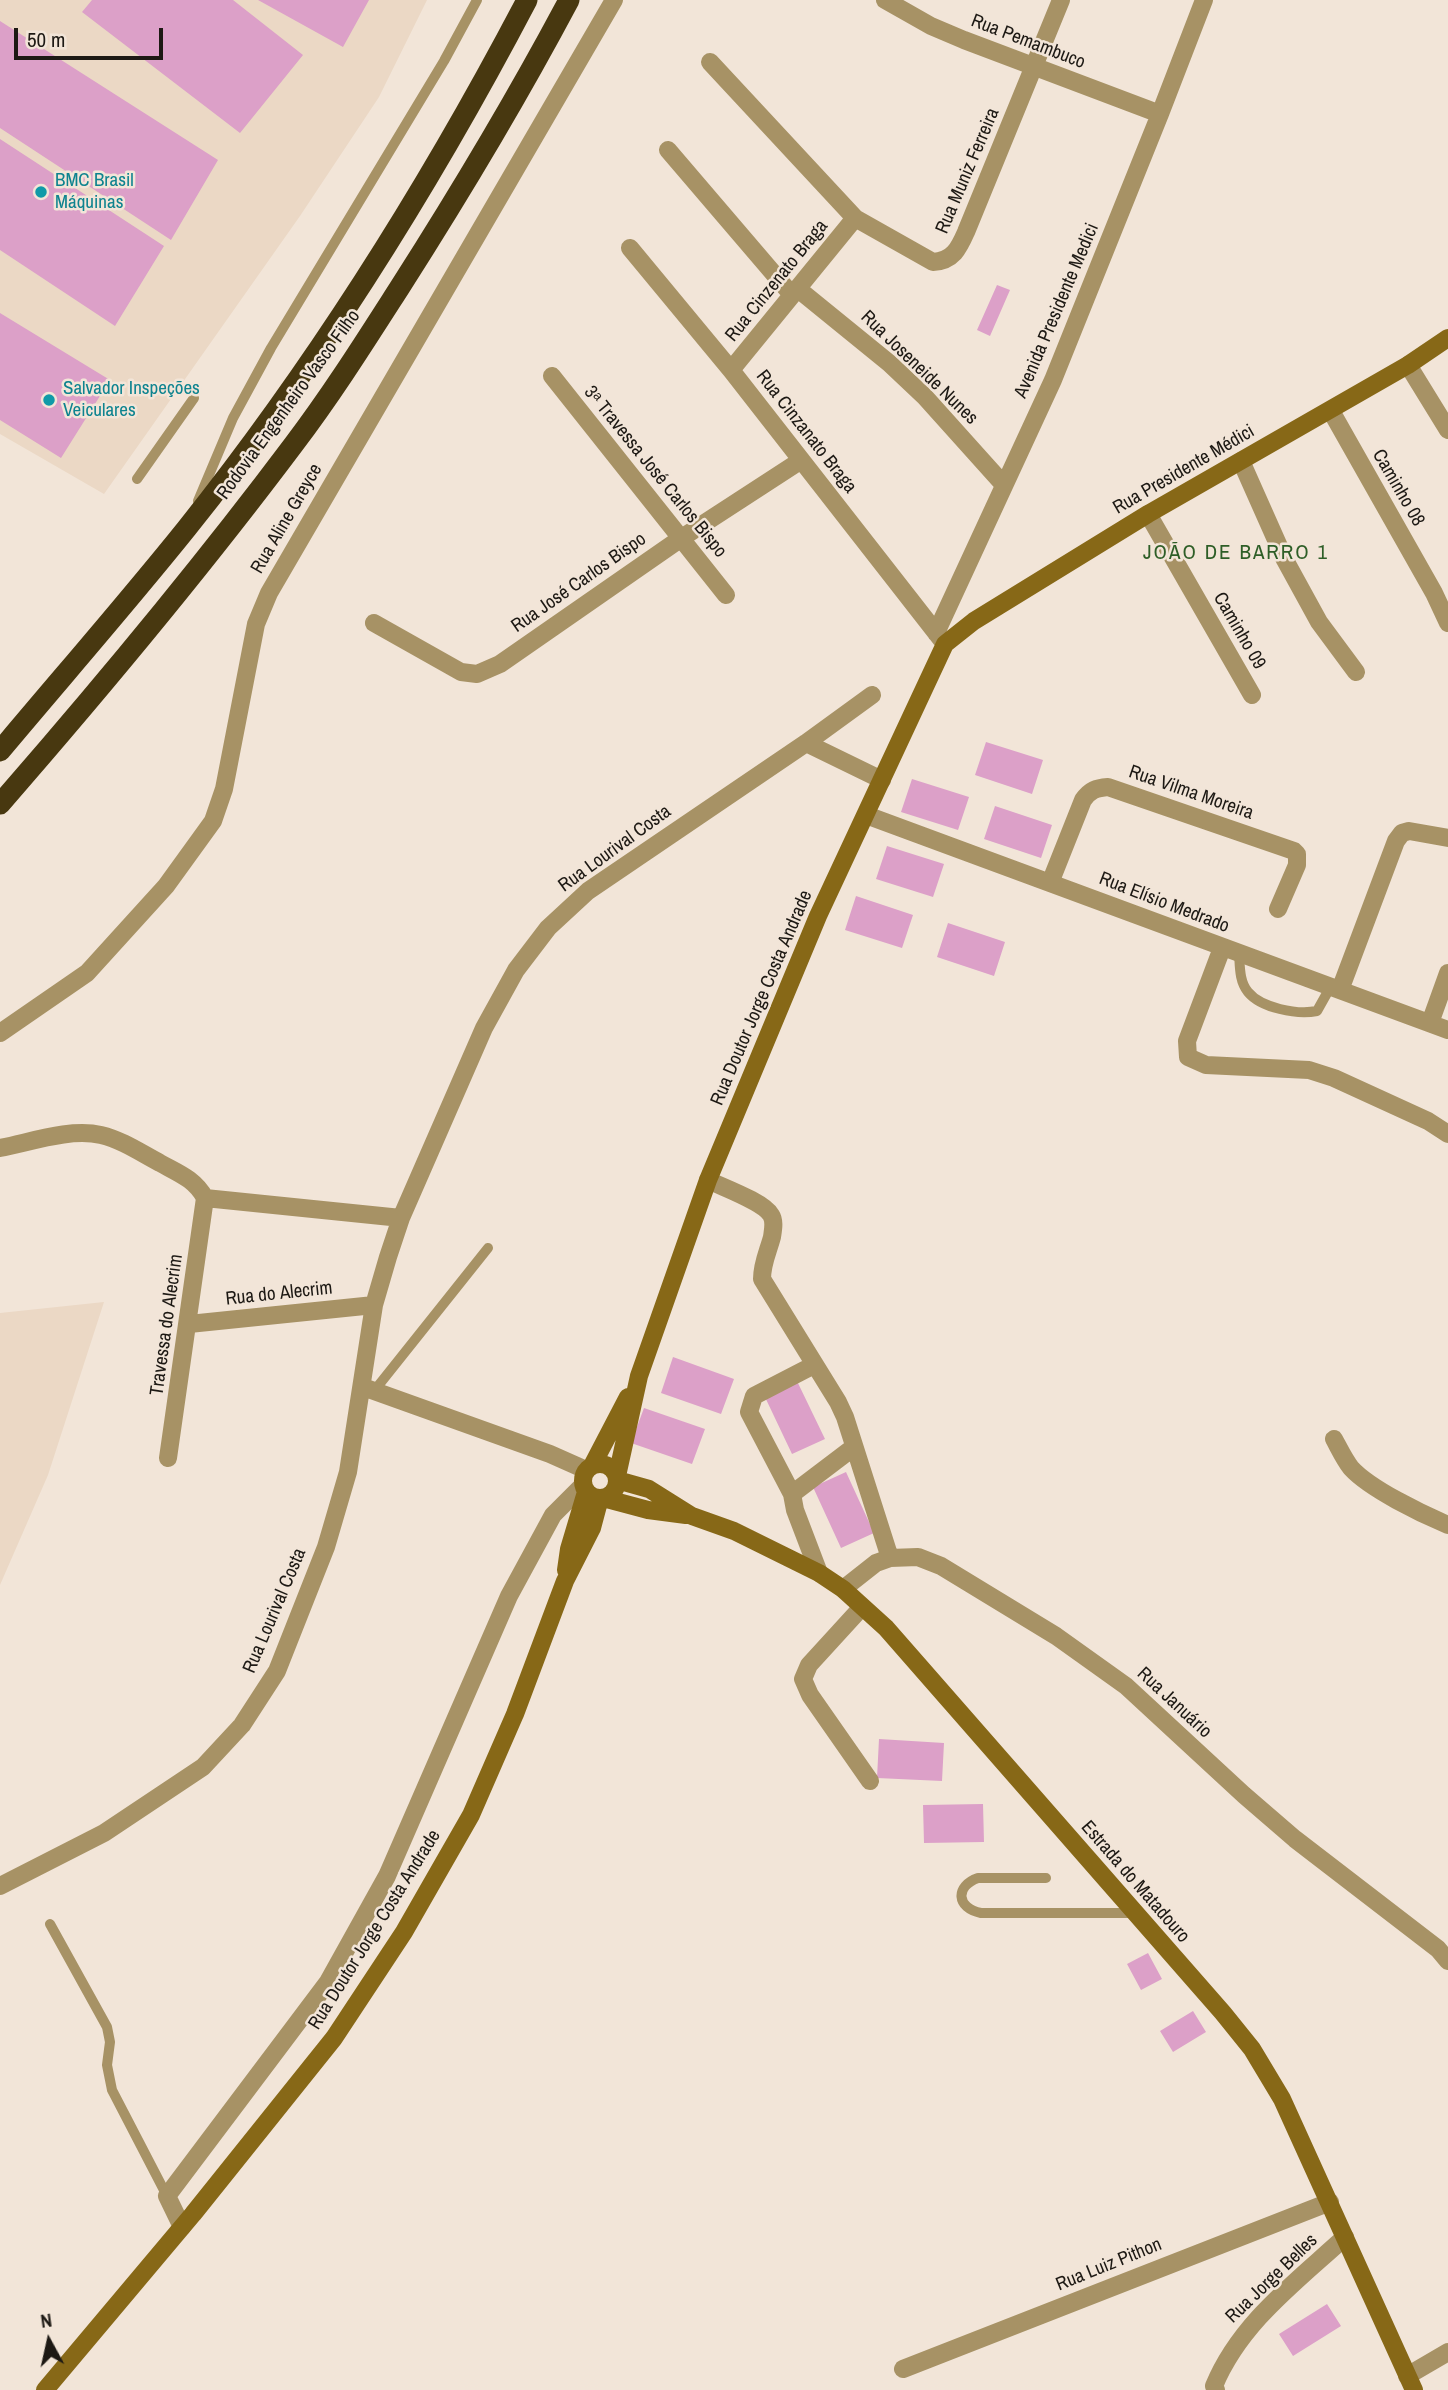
<!DOCTYPE html>
<meta charset="utf-8">
<style>
body{margin:0}
#map{position:relative;width:1448px;height:2390px;overflow:hidden;background:#f2e5d8;font-family:"Archivo Narrow",sans-serif}
canvas{display:block}
.north{position:absolute;left:14px;top:2306px;width:70px;height:70px;-webkit-text-stroke:5px #f2e5d8;paint-order:stroke;rotate:352deg;font-size:19px;font-weight:700;line-height:28px;text-align:center;color:#1d1914}
.north::after{content:'';display:block;margin:auto;width:24px;height:32px;background:#1d1914;clip-path:polygon(50% 0,100% 100%,50% 72%,0 100%)}
.scale{position:absolute;left:14px;top:28px;width:149px;height:32px;box-sizing:border-box;border:4px solid #1d1914;border-top:0;padding-left:9px;font-size:21px;line-height:24px;white-space:nowrap;color:#1d1914;-webkit-text-stroke:5px #f2e5d8;paint-order:stroke}
</style>
<div id="map">
<canvas width="1448" height="2390"></canvas>
<div class="north">N</div>
<div class="scale">50 m</div>
</div>
<script>
const g = document.querySelector('canvas').getContext('2d');
g.lineJoin = 'round';
function paint(path, color) { g.fillStyle = color; g.fill(path, 'evenodd'); }
function trace(path, color, width, dash) { g.strokeStyle = color; g.lineWidth = width; g.lineCap = dash ? 'butt' : 'round'; g.setLineDash(dash || []); g.stroke(path); }
function drawText(font, color, halo, rows, align = 'center') {
  g.font = font + ' "Archivo Narrow",sans-serif'; g.lineWidth = 5; g.setLineDash([]); g.textBaseline = 'middle'; g.strokeStyle = halo; g.fillStyle = color; for (const [text, x, y, turn = 0] of rows) {
    g.save(); g.translate(x, y); g.rotate((+turn || 0) * Math.PI / 180); g.textAlign = isNaN(turn) ? turn : align; if (halo) g.strokeText(text, 0, 0); g.fillText(text, 0, 0); g.restore();
  }
}
const built = new Path2D(`
 M 0,0 L 427,0 L 379,97 L 300,216 L 104,494 L 0,434 Z
 M 104,1302 L 48,1475 L 0,1585 L 0,1313 Z`);
const building = new Path2D(`
 M 92,0 L 233,0 L 303,55 L 240,133 L 82,12 Z
 M 258,0 L 369,0 L 343,47 Z
 M 0,21 L 218,160 L 171,240 L 0,128 Z
 M 0,139 L 164,246 L 115,326 L 0,250 Z
 M 997,285 L 1010,290 L 990,336 L 977,330 Z
 M 0,313 L 110,380 L 61,458 L 0,420 Z
 M 986,742 L 1043,760 L 1032,794 L 975,775 Z
 M 912,779 L 969,797 L 958,830 L 901,812 Z
 M 995,806 L 1052,825 L 1041,858 L 984,839 Z
 M 887,846 L 944,864 L 933,897 L 876,879 Z
 M 856,896 L 913,915 L 902,948 L 845,930 Z
 M 948,923 L 1005,942 L 994,976 L 937,957 Z
 M 673,1357 L 734,1379 L 721,1414 L 661,1393 Z
 M 796,1379 L 825,1439 L 792,1454 L 764,1395 Z
 M 644,1408 L 705,1429 L 692,1464 L 631,1443 Z
 M 846,1472 L 874,1533 L 841,1548 L 813,1487 Z
 M 879,1739 L 944,1743 L 942,1781 L 877,1778 Z
 M 983,1804 L 984,1842 L 924,1843 L 923,1805 Z
 M 1148,1953 L 1162,1979 L 1141,1990 L 1127,1964 Z
 M 1193,2011 L 1206,2032 L 1173,2052 L 1160,2031 Z
 M 1327,2304 L 1341,2326 L 1293,2356 L 1279,2334 Z`);
const service = new Path2D(`
 M 137,479 L 194,398
 M 198,501 L 233,418 L 271,348 L 444,61 L 477,0
 M 1239,953 C 1240,966 1239,981 1248,992 C 1261,1008 1297,1015 1317,1011 L 1331,986
 M 374,1391 L 488,1248
 M 1046,1878 L 978,1878 C 955,1886 956,1908 981,1913 L 1134,1913
 M 50,1924 L 107,2027 L 110,2042 L 107,2065 L 112,2090 L 167,2196`);
const minor = new Path2D(`
 M 885,0 L 931,26 L 964,40 L 1160,114
 M 710,62 L 855,218 L 933,262 C 953,261 959,248 966,232 L 1061,0
 M 668,150 L 792,295
 M 630,248 L 731,370 L 941,639
 M 798,289 L 889,363 L 925,397 L 1004,485
 M 1408,365 L 1448,430
 M 731,370 L 855,218
 M 552,376 L 726,595
 M 1331,411 L 1434,593 L 1448,623
 M 1241,461 L 1285,560 L 1319,622 L 1356,672
 M 1148,514 L 1252,695
 M 374,623 L 461,672 L 477,674 L 500,664 L 680,539 L 800,461
 M 936,633 L 1053,380 L 1160,114 L 1204,0
 M 806,743 L 882,780
 M 866,815 L 1448,1030
 M 1050,883 L 1083,800 C 1090,790 1096,788 1108,787 L 1294,851 L 1297,854 L 1297,865 L 1278,909
 M 1222,948 L 1187,1041 L 1188,1057 L 1206,1065 L 1309,1070 L 1334,1078 L 1428,1121 L 1448,1134
 M 1340,990 L 1396,841 L 1402,833 L 1409,831 L 1448,838
 M 1430,1023 L 1448,973
 M 0,1033 L 87,973 L 166,886 L 213,821 L 224,789 L 256,624 L 269,593 L 614,0
 M 0,1148 C 31,1142 70,1128 101,1135 C 122,1140 141,1153 160,1163 C 178,1173 195,1179 205,1198
 M 708,1180 C 722,1187 764,1202 771,1215 C 775,1221 773,1230 772,1237 C 768,1252 762,1263 762,1279 L 838,1402 L 845,1417 L 890,1558
 M 205,1198 L 401,1218
 M 189,1324 L 374,1305
 M 363,1387 L 550,1454 L 586,1470
 M 1334,1439 C 1339,1448 1344,1459 1351,1468 C 1370,1489 1422,1514 1448,1525
 M 168,1458 L 205,1198
 M 792,1494 L 749,1412 L 754,1396 L 814,1365
 M 819,1573 L 795,1510 L 792,1494 L 854,1447
 M 843,1589 L 876,1563 L 890,1558 L 918,1557 L 941,1566 L 1056,1636 L 1126,1686 L 1244,1795 L 1295,1839 L 1438,1949 L 1448,1961
 M 862,1607 L 809,1665 L 803,1679 L 810,1695 L 870,1781
 M 0,1886 L 104,1833 L 203,1767 L 242,1725 L 277,1671 L 326,1547 L 348,1472 L 374,1305 L 388,1257 L 401,1218 L 484,1028 L 516,970 L 548,928 L 588,891 L 806,743 L 872,695
 M 182,2227 L 167,2196 L 328,1982 L 387,1876 L 509,1596 L 553,1515 L 583,1485
 M 903,2369 L 1330,2202
 M 1407,2376 L 1448,2352
 M 1216,2390 L 1214,2386 C 1240,2323 1296,2282 1345,2237`);
const secondary = new Path2D(`
 M583 1481a17 17 0 1 1 34 0a17 17 0 1 1-34 0Z
 M 592,1466 L 628,1397
 M 617,1476 L 639,1376 L 708,1180 L 818,916 L 945,644 L 974,621 L 1148,514 L 1408,365 L 1448,338
 M 617,1480 L 649,1489 L 692,1516 L 734,1531 L 819,1573 L 843,1589 L 886,1628 L 1223,2013 L 1252,2049 L 1282,2099 L 1414,2390
 M 603,1498 L 648,1510 L 686,1515
 M 566,1570 L 569,1549 L 586,1492
 M 45,2390 L 193,2214 L 334,2038 L 404,1932 L 471,1815 L 515,1714 L 565,1581 L 592,1528 L 600,1498`);
const motorway = new Path2D(`
 M 0,751 C 62,677 126,604 187,528 C 317,365 430,185 527,0
 M 0,804 C 102,687 201,568 294,444 C 332,394 366,340 400,287 C 460,193 517,98 569,0`);
const markers = [
 [41,192,7,"#0f9aa8"],
 [49,400,7,"#0f9aa8"]
];
const streetNames = [
 ["Rua Pemambuco",1028,42,21],
 ["Rua Muniz Ferreira",968,171,-67],
 ["Rua Cinzenato Braga",777,281,-51],
 ["Avenida Presidente Medici",1057,311,-67],
 ["Rua Joseneide Nunes",919,368,44],
 ["Rodovia Engenheiro Vasco Filho",289,405,-54],
 ["Rua Cinzanato Braga",806,432,52],
 ["Rua Presidente Médici",1184,470,-30],
 ["3ᵃ Travessa José Carlos Bispo",655,472,51],
 ["Caminho 08",1398,488,60],
 ["Rua Aline Greyce",287,519,-60],
 ["Rua José Carlos Bispo",579,583,-35],
 ["Caminho 09",1239,631,60],
 ["Rua Vilma Moreira",1191,793,19],
 ["Rua Lourival Costa",615,849,-36],
 ["Rua Elísio Medrado",1164,903,21],
 ["Rua Doutor Jorge Costa Andrade",762,998,-67],
 ["Rua do Alecrim",279,1294,-6],
 ["Travessa do Alecrim",167,1325,-82],
 ["Rua Lourival Costa",275,1611,-67],
 ["Rua Januário",1174,1703,43],
 ["Estrada do Matadouro",1135,1882,49],
 ["Rua Doutor Jorge Costa Andrade",375,1930,-58],
 ["Rua Luiz Pithon",1109,2265,-22],
 ["Rua Jorge Belles",1272,2279,-44]
];
const cultureNames = [
 ["BMC Brasil",55,181],
 ["Máquinas",55,203],
 ["Salvador Inspeções",63,389],
 ["Veiculares",63,411]
];
const neighbourhoodNames = [
 ["JOÃO DE BARRO 1",1236,553]
];
paint(built, '#ebd8c5');
paint(building, '#dca0c8');
trace(service, '#a79265', 10);
trace(minor, '#a79265', 18);
trace(secondary, '#876817', 18);
trace(motorway, '#483810', 21);
for (const [x, y, r, color] of markers) { const dot = new Path2D(); dot.arc(x, y, r, 0, 2 * Math.PI); g.fillStyle = color; g.fill(dot); trace(dot, '#f2e5d8', 2.5); }
drawText('19px', '#1d1914', '#f2e5d8', streetNames);
drawText('19px', '#0d838f', '#f2e5d8', cultureNames, 'left');
g.letterSpacing = '2px';
drawText('21px', '#2e5e27', '#f2e5d8', neighbourhoodNames);
g.letterSpacing = '0px';
</script>
